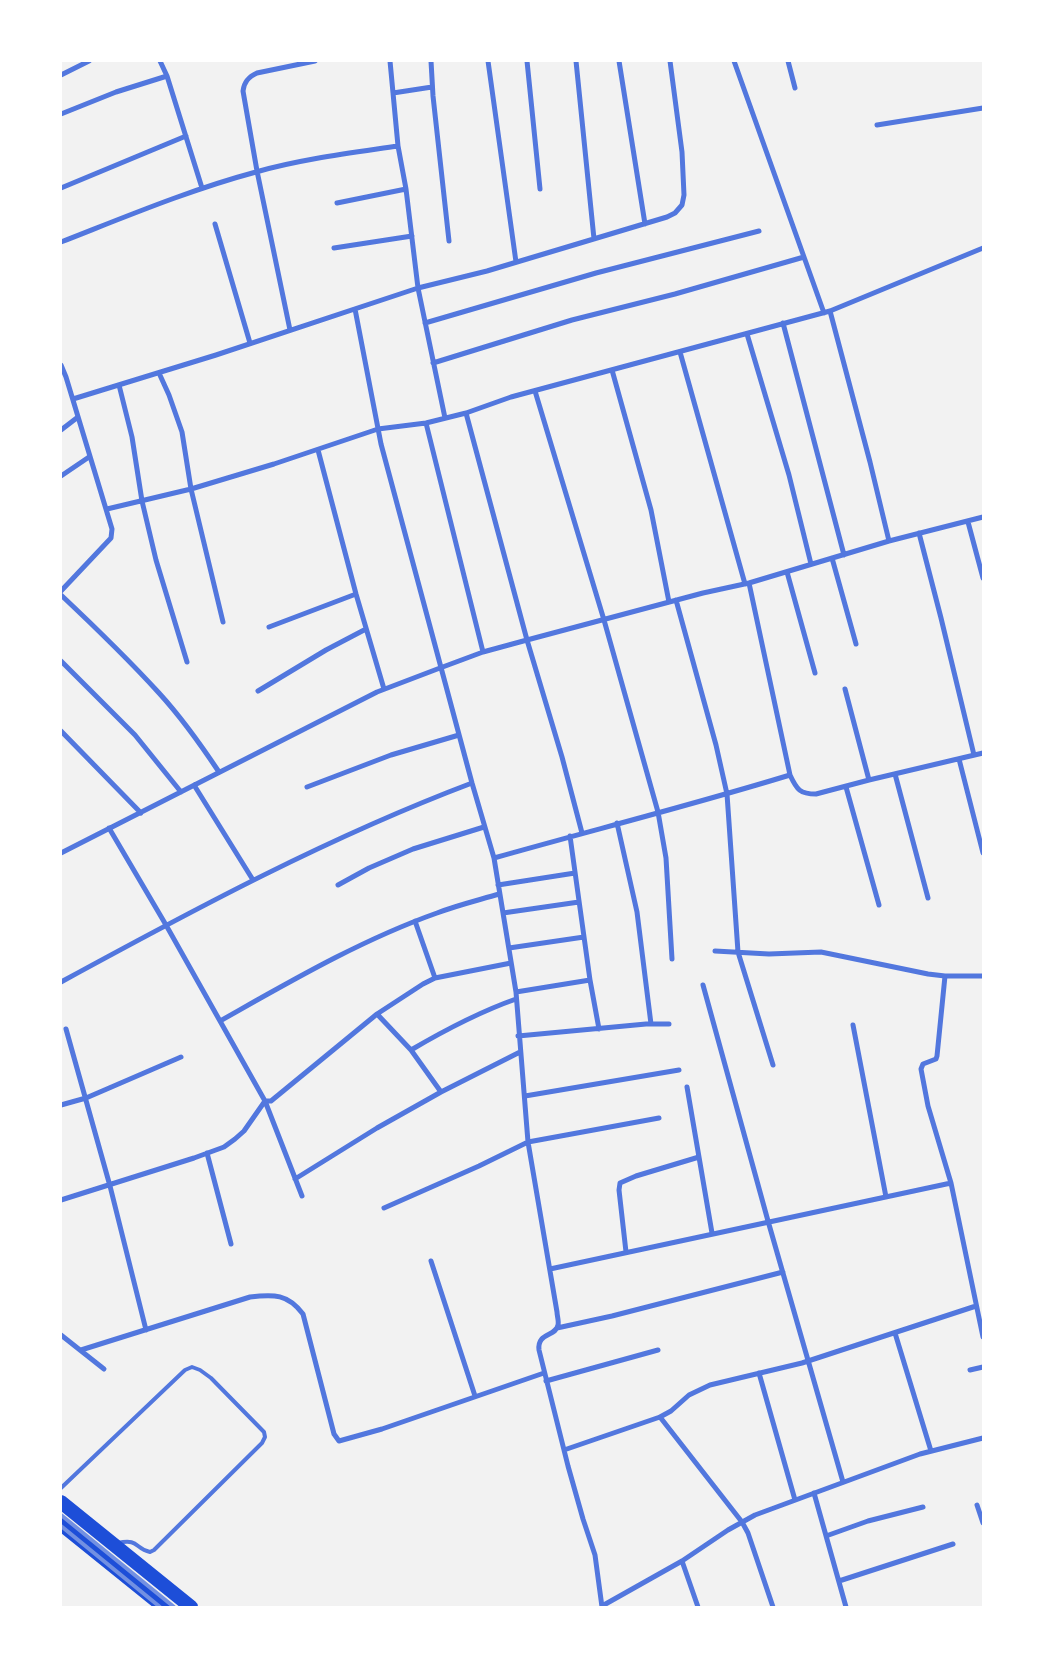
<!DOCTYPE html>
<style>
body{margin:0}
#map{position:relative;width:1044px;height:1668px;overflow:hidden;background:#f2f2f2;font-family:"Times New Roman",serif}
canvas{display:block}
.frame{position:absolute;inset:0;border:62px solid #fff;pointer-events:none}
</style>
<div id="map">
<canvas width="1044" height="1668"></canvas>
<div class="frame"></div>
</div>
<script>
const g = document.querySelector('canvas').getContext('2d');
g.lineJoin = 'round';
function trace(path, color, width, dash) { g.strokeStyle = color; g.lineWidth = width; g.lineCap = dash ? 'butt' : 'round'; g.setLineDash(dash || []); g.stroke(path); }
const service = new Path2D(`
 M 61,1488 L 185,1370 L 192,1367 L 200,1370 L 211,1378 L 264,1432 L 265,1437 L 262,1443 L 154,1550 L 150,1552 C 135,1549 139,1538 118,1543`);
const minor = new Path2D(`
 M 160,61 L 167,76 L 202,188
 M 390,61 L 398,146 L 406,189 L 418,288 L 445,418
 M 431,61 L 433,96 L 449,241
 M 488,61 L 516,262
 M 527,61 L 540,189
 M 576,61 L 594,239
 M 619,61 L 645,224
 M 734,61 L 824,313
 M 788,61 L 795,88
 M 61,75 L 89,61
 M 393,93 L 432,87
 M 61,114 L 116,92 L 167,76
 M 877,125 L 983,108
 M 61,188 L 186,136
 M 337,203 L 406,189
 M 215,224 L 250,343
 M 61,242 C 125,217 189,190 256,172 C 302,159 351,153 398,146
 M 334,248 L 412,236
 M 355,309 L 381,444 L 472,783 L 494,858 L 516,992 L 528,1142 L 557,1312 C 557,1316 559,1321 558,1325 C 556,1337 537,1332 539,1350 L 568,1466 L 583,1519 L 595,1555 L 602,1607
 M 830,311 L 870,462 L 889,541
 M 425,323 L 596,273 L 759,231
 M 783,323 L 844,555
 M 290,330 L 257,171 L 243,91 C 244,82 248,77 257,73 L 315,61
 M 747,334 L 789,475 L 811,564
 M 680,352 L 745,584
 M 433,363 L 572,320 L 675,294 L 804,257
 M 61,365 L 66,377 L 112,529 L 111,538 L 61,591
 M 612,370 L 651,510 L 669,602
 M 159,373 L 169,395 L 182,432 L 191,489 L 223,622
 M 119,385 L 132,437 L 142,501 L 156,560 L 187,662
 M 535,391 L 604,620 L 658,812 L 666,858 L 672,959
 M 73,399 L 216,355 L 418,288 L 487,271 L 667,217 L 675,213 L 682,205 L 684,195 L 682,152 L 670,61
 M 466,413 L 527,640 L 562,757 L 582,833
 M 426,423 L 483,652
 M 61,430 L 78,417
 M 318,450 L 356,594 L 384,689
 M 61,476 L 89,457
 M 107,509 L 191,489 L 274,464 L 378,429 L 426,423 L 466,413 L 511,397 L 830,311 L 983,248
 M 968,522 L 983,578
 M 919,533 L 941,618 L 974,755
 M 832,558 L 856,644
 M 787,572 L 815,673
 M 749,583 L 790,775 C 797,790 800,794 816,794 L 869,780 L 983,753
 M 61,595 C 95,627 128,659 159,693 C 181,717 201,745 219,772
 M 676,600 L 716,745 L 727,794 L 738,952 L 773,1065
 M 269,627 L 356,594
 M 61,661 L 135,735 L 181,792
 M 845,689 L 869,780
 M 258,691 L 326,650 L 366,629
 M 61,731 L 141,813
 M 959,759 L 983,853
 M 895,774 L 928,898
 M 194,785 L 253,880
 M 307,787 L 391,755 L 459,735
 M 846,787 L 879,905
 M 617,823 L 637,912 L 651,1024
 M 109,828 L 166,925 L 265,1101 L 271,1101 L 377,1014 L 423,984 L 435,978 L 511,963
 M 570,836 L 590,980 L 599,1029
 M 61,853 L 377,692 L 440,668 L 483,652 L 527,640 L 703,593 L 749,583 L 889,541 L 983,517
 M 494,858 C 593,830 692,805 790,775
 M 338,885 L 369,868 L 413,849 L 484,827
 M 498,885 L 575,873
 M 503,913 L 579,902
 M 415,921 L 435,978
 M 509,948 L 584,937
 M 715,951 L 769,954 L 821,952 L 928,974 L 945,976 L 983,976
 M 945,976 L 937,1056 L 936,1059 L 923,1064 L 921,1069 L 928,1106 L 951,1183 L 983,1337
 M 61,982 C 195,909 329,837 472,783
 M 703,985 L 768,1221 L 843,1482
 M 516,992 L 590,980
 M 377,1014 L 411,1050 L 441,1092
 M 220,1021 C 291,981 361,940 437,913 C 458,905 479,900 499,894
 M 853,1025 L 886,1197
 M 66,1029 L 110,1186 L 146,1330
 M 518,1036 L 646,1024 L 669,1024
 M 411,1050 C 445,1030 479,1012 516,999
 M 687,1087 L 712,1233
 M 525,1096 L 679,1070
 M 265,1101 L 302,1196
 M 61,1105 L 86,1098 L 181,1057
 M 207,1153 L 231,1244
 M 295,1179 L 377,1128 L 441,1092 L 520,1052
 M 61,1200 L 194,1158 L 224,1147 L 235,1139 L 244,1131 L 265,1101
 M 384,1208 L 479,1166 L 528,1142 L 659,1118
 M 626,1252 L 619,1190 L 620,1183 L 636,1176 L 699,1157
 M 431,1261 L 475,1396
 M 550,1269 L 951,1183
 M 557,1328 L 612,1316 L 783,1272
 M 895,1333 L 931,1451
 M 61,1335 L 104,1369
 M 81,1350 L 250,1297 C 274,1294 288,1294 303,1314 L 334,1434 L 339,1441 L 382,1429 L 544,1373
 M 970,1370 L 983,1367
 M 759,1373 L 795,1500
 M 546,1381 L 658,1350
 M 564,1450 L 660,1417
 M 814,1493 L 846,1607
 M 977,1505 L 983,1523
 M 826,1536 L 868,1521 L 923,1507
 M 682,1561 L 698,1607
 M 839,1581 L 953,1544
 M 602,1606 L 682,1561 L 728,1530 L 755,1515 L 920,1454 L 983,1438
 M 773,1607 L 748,1533 L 742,1522 L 660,1417 L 671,1411 L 689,1395 L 710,1385 L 802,1363 L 976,1306`);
const trunk = new Path2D(`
 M 61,1502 L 191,1607
 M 61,1524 L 164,1607`);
const rail = new Path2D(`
 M 61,1515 L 174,1607
 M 61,1526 L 160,1607`);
trace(service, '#5277de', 4);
trace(minor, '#5277de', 5);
trace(trunk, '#1d4ed8', 14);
trace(rail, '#7290e2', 4);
</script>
